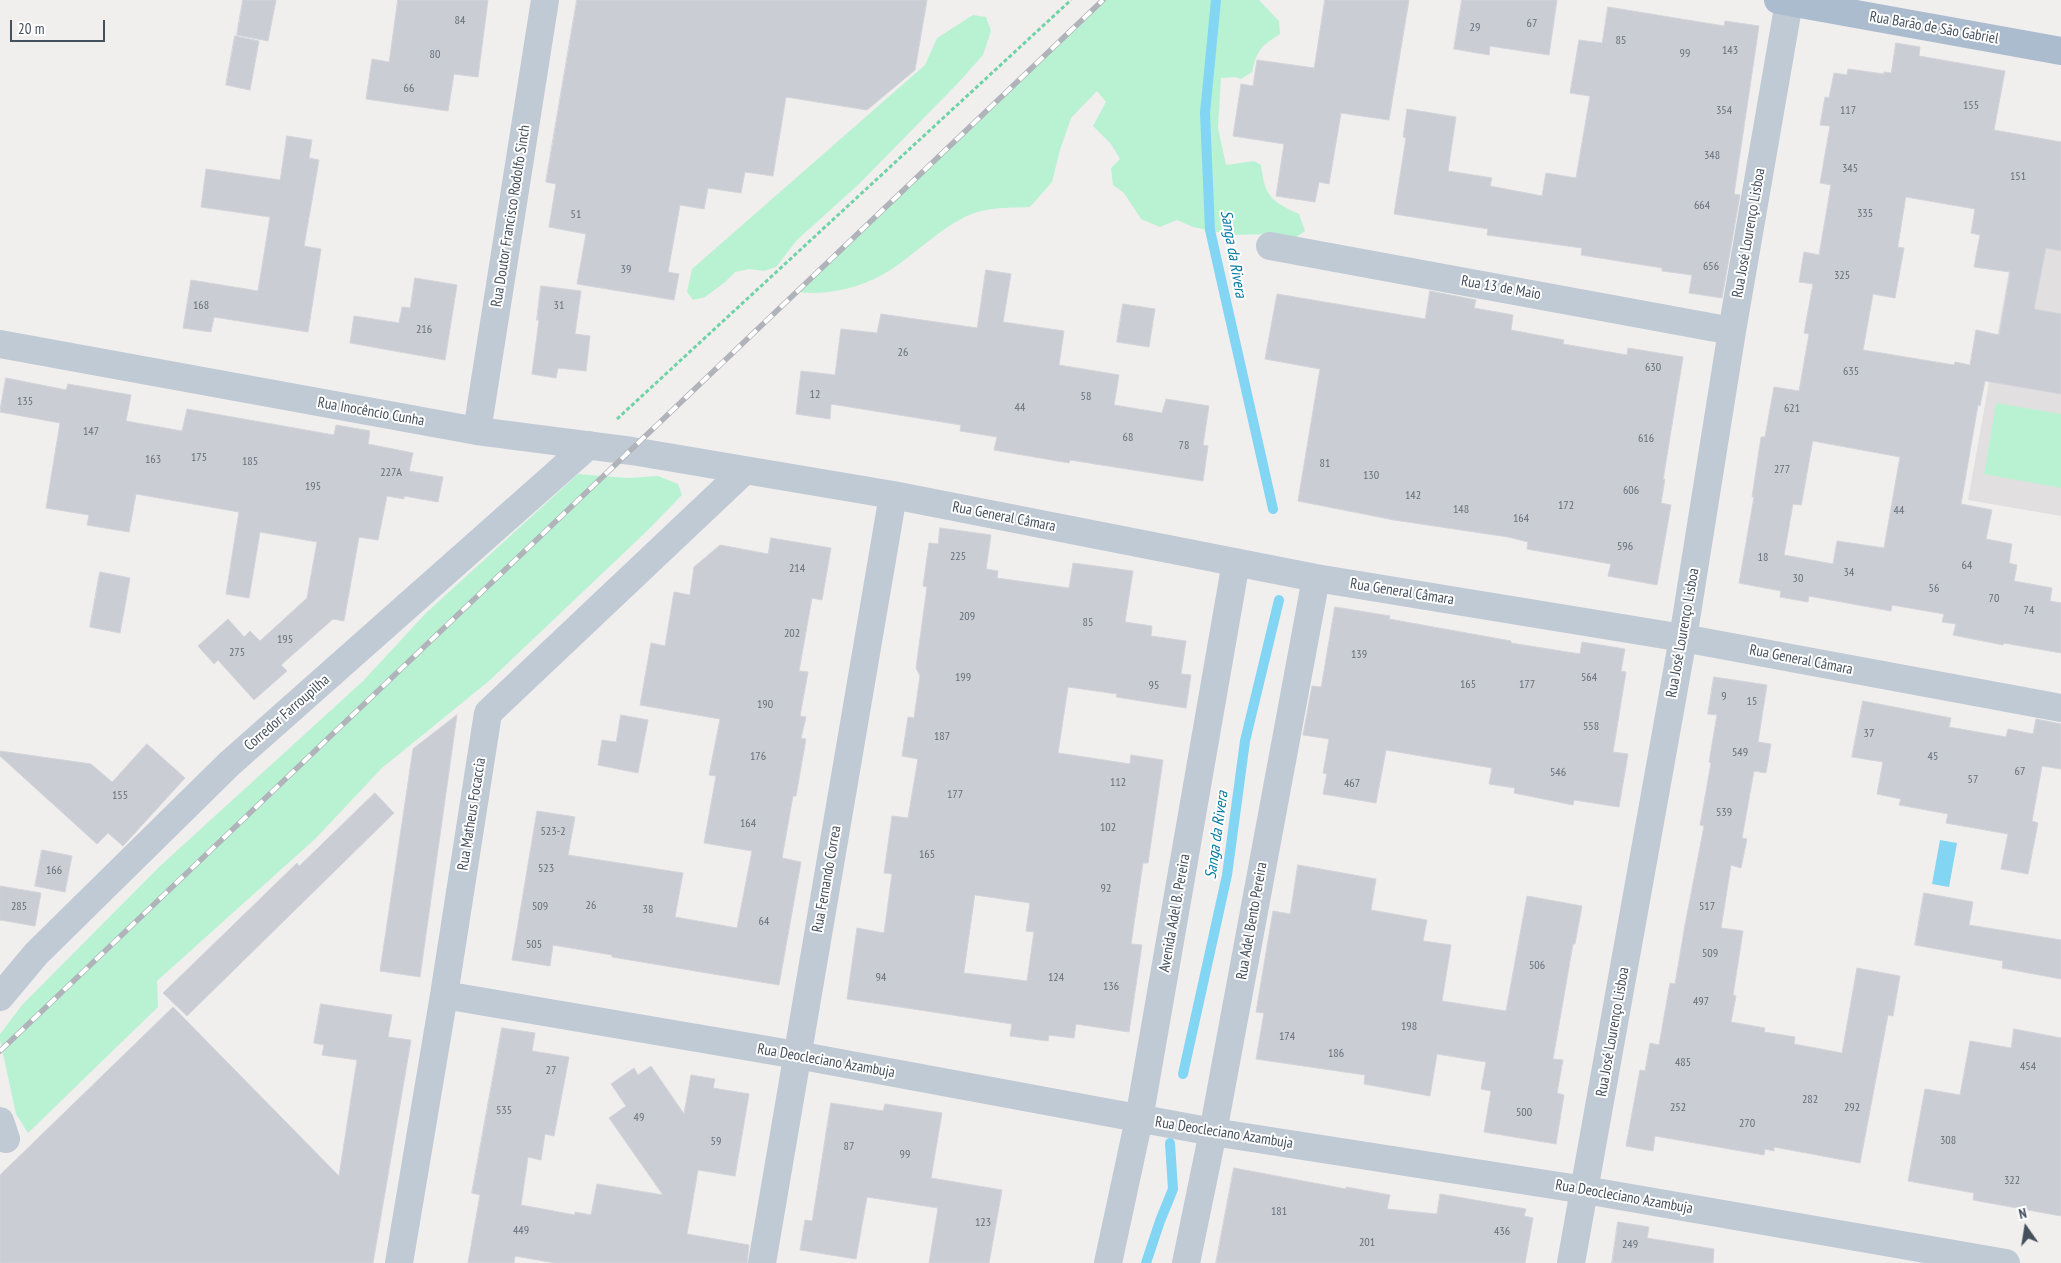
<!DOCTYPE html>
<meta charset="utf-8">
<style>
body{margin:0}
#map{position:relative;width:2061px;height:1263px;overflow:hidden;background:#f1eeee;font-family:"PT Sans Narrow",sans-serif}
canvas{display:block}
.north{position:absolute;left:2001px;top:1203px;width:50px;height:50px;-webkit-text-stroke:4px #fff;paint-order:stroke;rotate:347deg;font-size:14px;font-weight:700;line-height:20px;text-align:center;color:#45505d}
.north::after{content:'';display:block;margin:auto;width:18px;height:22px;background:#45505d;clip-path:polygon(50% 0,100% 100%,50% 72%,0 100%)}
.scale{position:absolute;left:10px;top:20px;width:95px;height:22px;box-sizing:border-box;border:2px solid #45505d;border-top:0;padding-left:6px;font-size:15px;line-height:18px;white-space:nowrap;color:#45505d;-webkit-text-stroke:4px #fff;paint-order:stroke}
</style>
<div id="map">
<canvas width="2061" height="1263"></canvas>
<div class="north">N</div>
<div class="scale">20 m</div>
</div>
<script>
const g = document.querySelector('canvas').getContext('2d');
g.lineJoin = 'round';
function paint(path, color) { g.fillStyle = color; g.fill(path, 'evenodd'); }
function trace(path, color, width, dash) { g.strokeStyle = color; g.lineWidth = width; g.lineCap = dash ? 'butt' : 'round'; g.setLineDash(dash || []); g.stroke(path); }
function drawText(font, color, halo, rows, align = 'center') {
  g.font = font + ' "PT Sans Narrow",sans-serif'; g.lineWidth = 4; g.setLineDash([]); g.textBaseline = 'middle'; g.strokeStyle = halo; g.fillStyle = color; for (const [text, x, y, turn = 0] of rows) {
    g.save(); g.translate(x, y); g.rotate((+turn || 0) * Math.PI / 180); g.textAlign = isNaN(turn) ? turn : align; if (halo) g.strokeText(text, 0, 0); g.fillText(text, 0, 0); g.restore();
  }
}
const education = new Path2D(`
 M 2018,220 L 2061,227 L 2061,516 L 1968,500 Z`);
const green = new Path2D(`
 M 1102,0 L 1259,0 L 1279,21 L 1280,34 C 1261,46 1257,50 1252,72 L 1241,79 L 1235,77 L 1221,78 L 1218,128 L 1226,165 L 1254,161 L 1261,165 C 1265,197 1271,201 1299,214 L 1305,231 L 1289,242 L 1271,234 L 1231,235 L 1193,227 L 1177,220 L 1160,227 L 1141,219 L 1124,193 L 1113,185 L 1111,168 L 1120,159 L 1111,144 L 1093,126 L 1106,102 L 1097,91 L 1071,118 L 1060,150 L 1052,182 L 1030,207 C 1007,208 983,207 963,218 C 937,231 916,253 892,269 C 864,287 830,296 798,292 Z
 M 973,15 L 986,17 L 991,31 L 983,55 L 960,81 L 859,184 L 797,240 L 776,267 L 764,271 L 749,269 L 735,272 L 724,283 L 705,297 L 693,300 L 687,292 L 692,269 L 925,65 L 937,38 Z
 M 1996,403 L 2061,414 L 2061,488 L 1984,474 Z
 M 578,474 L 628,478 L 658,476 L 678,484 L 682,495 L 649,529 L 489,681 L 382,768 L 315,839 L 157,981 L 158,1007 L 28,1133 L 16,1114 L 0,1040 L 0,1034 L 22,1005 L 159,867 L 363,681 L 426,613 Z`);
const water = new Path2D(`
 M 1940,840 L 1957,843 L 1949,887 L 1932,884 Z`);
const stream = new Path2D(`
 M 1216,0 L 1205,113 L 1210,230 L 1273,509
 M 1183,1074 L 1227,875 L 1245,741 L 1279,600
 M 1146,1263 L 1160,1221 L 1173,1189 L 1170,1143`);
const building = new Path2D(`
 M 243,0 L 276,0 L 268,41 L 237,35 Z
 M 398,0 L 488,0 L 478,77 L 454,74 L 448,111 L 366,99 L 372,59 L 389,62 Z
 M 577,0 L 927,0 L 915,70 L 867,110 L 786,97 L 773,176 L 745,172 L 741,193 L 708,188 L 704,209 L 680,205 L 668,272 L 679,274 L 674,300 L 577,284 L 586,234 L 549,227 L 556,184 L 546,182 Z
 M 1325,0 L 1409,0 L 1389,120 L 1341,113 L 1329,184 L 1319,182 L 1315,202 L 1276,196 L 1284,144 L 1233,136 L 1241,84 L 1253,86 L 1257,60 L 1314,68 Z
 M 1462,0 L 1557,0 L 1549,55 L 1490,46 L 1489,55 L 1454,49 Z
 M 1608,7 L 1724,26 L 1725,21 L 1759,26 L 1734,194 L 1740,195 L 1722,298 L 1689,293 L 1692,275 L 1662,271 L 1662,268 L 1581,255 L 1582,248 L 1487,235 L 1488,229 L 1394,214 L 1406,138 L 1403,137 L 1407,109 L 1456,117 L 1448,171 L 1492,178 L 1490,186 L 1542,196 L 1546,173 L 1576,178 L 1590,96 L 1570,93 L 1579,40 L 1602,43 Z
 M 235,36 L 259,41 L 250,90 L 226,85 Z
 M 1896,43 L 1920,47 L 1919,56 L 2005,71 L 1994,130 L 2061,142 L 2061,251 L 2046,248 L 2034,309 L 2061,314 L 2061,394 L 1985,381 L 1980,406 L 1978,405 L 1961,504 L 1992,510 L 1986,539 L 2012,544 L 2009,563 L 2017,565 L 2014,581 L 2052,588 L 2050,601 L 2061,603 L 2061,653 L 2004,643 L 2003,645 L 1953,635 L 1956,624 L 1942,622 L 1944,614 L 1892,605 L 1891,611 L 1809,596 L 1808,602 L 1780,597 L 1781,591 L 1739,583 L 1754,497 L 1752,497 L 1761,437 L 1765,437 L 1774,387 L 1799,391 L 1809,334 L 1804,333 L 1813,284 L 1799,282 L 1804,252 L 1819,255 L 1831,185 L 1820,183 L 1830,126 L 1820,125 L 1825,97 L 1829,98 L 1834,73 L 1847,75 L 1848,69 L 1884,74 L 1884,72 L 1891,73 ZM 1906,197 L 1975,209 L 1971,233 L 1980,235 L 1974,267 L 2010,272 L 1999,335 L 1976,330 L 1970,365 L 1955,362 L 1954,365 L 1863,350 L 1873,294 L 1895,298 L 1904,248 L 1898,247 ZM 1813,441 L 1900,457 L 1884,548 L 1837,541 L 1833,564 L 1784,555 L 1793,504 L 1801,505 Z
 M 287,136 L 312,140 L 309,158 L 319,160 L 304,246 L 321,249 L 308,332 L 214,317 L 211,332 L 183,328 L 191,280 L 258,291 L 270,217 L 201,207 L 206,169 L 280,180 Z
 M 986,270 L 1011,274 L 1003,322 L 1064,331 L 1059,365 L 1119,375 L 1114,405 L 1162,413 L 1166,399 L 1209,406 L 1203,445 L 1208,446 L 1203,481 L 1070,460 L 1069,463 L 994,450 L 997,437 L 960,431 L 961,425 L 831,404 L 830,419 L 796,414 L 801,371 L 835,375 L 841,329 L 877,333 L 881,314 L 977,328 Z
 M 415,278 L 457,285 L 445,360 L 350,343 L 354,316 L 399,323 L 402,307 L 410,308 Z
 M 541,286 L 581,291 L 575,334 L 590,336 L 586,371 L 558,368 L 556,378 L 532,374 L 539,320 L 537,320 Z
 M 1430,291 L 1476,300 L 1474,308 L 1513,315 L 1511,330 L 1564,340 L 1563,344 L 1627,355 L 1628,348 L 1683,357 L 1663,480 L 1665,479 L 1661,503 L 1671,505 L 1657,585 L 1608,576 L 1611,564 L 1527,549 L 1528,542 L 1508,537 L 1394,520 L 1298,501 L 1320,369 L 1265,359 L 1277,294 L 1425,319 Z
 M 1123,304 L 1155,309 L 1149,347 L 1117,342 Z
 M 6,378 L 66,390 L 68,384 L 131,395 L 126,421 L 182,431 L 187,409 L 334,435 L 336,425 L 370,431 L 368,444 L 413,453 L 409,471 L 443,477 L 438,502 L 404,496 L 404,499 L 387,496 L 378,540 L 359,537 L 344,621 L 333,619 L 281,665 L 287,671 L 254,700 L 218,660 L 214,664 L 198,646 L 228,619 L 244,637 L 250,631 L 260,641 L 307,598 L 317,542 L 260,532 L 249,598 L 226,594 L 239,512 L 136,494 L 129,532 L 87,525 L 89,515 L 46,508 L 60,423 L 0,412 Z
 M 940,528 L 991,535 L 986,569 L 998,571 L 997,578 L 1069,588 L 1073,563 L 1133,571 L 1125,622 L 1152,626 L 1151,636 L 1186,641 L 1181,674 L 1191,675 L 1186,708 L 1116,697 L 1117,694 L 1068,687 L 1058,753 L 1130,764 L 1131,755 L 1163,760 L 1148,863 L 1143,863 L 1131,944 L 1142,945 L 1129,1032 L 1076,1024 L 1074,1038 L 1049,1035 L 1048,1041 L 1010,1036 L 1012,1024 L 847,999 L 857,928 L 884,933 L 892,874 L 884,873 L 892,816 L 908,818 L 918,759 L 902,756 L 908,717 L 914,718 L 920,676 L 916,668 L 927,587 L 923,586 L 929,543 L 938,544 ZM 975,895 L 1030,903 L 1026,931 L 1034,932 L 1027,981 L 964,973 Z
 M 771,538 L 831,548 L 822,600 L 812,598 L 799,671 L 808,672 L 800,716 L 806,717 L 801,738 L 806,739 L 796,796 L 793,796 L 782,858 L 801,862 L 779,985 L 612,957 L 612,955 L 553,945 L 550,966 L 512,960 L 537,811 L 575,817 L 568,855 L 683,873 L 675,917 L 737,928 L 752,851 L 704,843 L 716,776 L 709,775 L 720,719 L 640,705 L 651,643 L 665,646 L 674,592 L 690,595 L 694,567 L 720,545 L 768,554 Z
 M 100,572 L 130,578 L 120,633 L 90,627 Z
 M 1335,607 L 1390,616 L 1389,619 L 1511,641 L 1511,643 L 1580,654 L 1582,642 L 1625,649 L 1621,671 L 1626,672 L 1613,752 L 1628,754 L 1619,807 L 1574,800 L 1573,805 L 1514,793 L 1515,788 L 1489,784 L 1492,768 L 1386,750 L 1376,803 L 1323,794 L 1327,774 L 1323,773 L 1329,739 L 1303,735 L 1312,686 L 1321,687 Z
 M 1714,677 L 1767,685 L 1758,742 L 1771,744 L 1766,773 L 1754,771 L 1742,838 L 1747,839 L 1741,868 L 1731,865 L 1721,928 L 1743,931 L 1733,995 L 1736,996 L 1731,1022 L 1765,1028 L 1764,1032 L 1795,1037 L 1794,1044 L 1842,1053 L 1857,968 L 1900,976 L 1893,1016 L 1888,1015 L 1860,1163 L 1774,1147 L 1774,1151 L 1765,1149 L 1764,1155 L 1655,1136 L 1653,1151 L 1626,1146 L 1640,1070 L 1645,1071 L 1650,1043 L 1659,1045 L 1670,983 L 1675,984 L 1685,925 L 1704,826 L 1700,825 L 1711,763 L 1709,762 L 1717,715 L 1708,714 Z
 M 1863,701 L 1951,718 L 1949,727 L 2006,737 L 2008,729 L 2033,734 L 2036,719 L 2061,724 L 2061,769 L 2042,766 L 2032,821 L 2038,823 L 2028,874 L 2001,869 L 2008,834 L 1946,823 L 1948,814 L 1899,805 L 1901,799 L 1877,794 L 1883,762 L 1852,757 Z
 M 457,715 L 420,977 L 380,971 L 413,749 Z
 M 621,715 L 648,720 L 638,773 L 598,765 L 602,740 L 616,742 Z
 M 147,744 L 185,778 L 123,846 L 108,833 L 97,844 L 0,756 L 0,751 L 91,764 L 112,782 Z
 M 375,793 L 394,813 L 187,1016 L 163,993 L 297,863 L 299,866 Z
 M 42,850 L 72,856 L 65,892 L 35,886 Z
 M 1298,865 L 1376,879 L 1371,910 L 1427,920 L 1423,941 L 1451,945 L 1442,1001 L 1506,1011 L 1527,896 L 1582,906 L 1575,944 L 1573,944 L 1553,1059 L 1563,1060 L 1557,1093 L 1564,1095 L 1556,1144 L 1484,1132 L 1491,1091 L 1481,1089 L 1486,1062 L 1437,1054 L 1430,1096 L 1364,1084 L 1365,1075 L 1256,1059 L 1264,1013 L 1256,1012 L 1273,911 L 1290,914 Z
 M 0,886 L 41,893 L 35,926 L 0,920 Z
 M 1924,893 L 1973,902 L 1969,925 L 2061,940 L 2061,979 L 2002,968 L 2003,961 L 1915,945 Z
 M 321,1004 L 392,1015 L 388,1037 L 411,1040 L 373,1263 L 0,1263 L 0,1175 L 173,1007 L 339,1176 L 357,1060 L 322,1055 L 324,1045 L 314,1043 Z
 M 502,1028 L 535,1033 L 532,1051 L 569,1057 L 554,1136 L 545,1134 L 541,1160 L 528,1157 L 521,1205 L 575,1215 L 575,1212 L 591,1215 L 597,1184 L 663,1195 L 609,1118 L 626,1106 L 611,1084 L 634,1068 L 638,1075 L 651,1066 L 684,1114 L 691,1075 L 715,1079 L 713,1088 L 749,1094 L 735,1176 L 698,1170 L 687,1234 L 749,1245 L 747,1263 L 555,1263 L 515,1256 L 514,1263 L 468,1263 L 480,1195 L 472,1193 Z
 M 2014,1029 L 2061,1038 L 2061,1216 L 1973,1200 L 1974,1193 L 1908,1181 L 1925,1089 L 1960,1095 L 1970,1041 L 2011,1048 Z
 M 831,1103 L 883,1111 L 885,1104 L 942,1113 L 931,1178 L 1002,1190 L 989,1263 L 929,1263 L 938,1208 L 867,1197 L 856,1259 L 800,1250 L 805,1220 L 812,1221 Z
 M 1234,1168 L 1346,1189 L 1346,1187 L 1390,1195 L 1387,1209 L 1437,1214 L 1440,1194 L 1526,1209 L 1524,1216 L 1533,1218 L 1525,1263 L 1216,1263 Z
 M 1618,1222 L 1649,1227 L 1647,1238 L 1714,1249 L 1713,1263 L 1612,1263 Z`);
const path = new Path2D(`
 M 617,419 L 1071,0`);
const minor = new Path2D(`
 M 1270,246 L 1732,331
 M 0,344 L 477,431 L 632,451 L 893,495 L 1316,578 L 1683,638 L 2061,708
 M 477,431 L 545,0
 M 444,995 L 797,1055 L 1213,1132 L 1585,1190 L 2006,1263
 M 0,997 L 36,954 L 229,764 L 589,445
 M 0,1121 L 6,1139
 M 399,1263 L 444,995 L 488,713 L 744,471
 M 762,1263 L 893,495
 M 1108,1263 L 1139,1119 L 1236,562
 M 1186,1263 L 1213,1132 L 1316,578
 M 1571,1263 L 1683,638 L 1732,331 L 1789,2`);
const major = new Path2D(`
 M 1778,0 L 2061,51`);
const rail = new Path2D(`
 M 0,1051 L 1103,0`);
const numberNames = [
 ["84",460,21],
 ["67",1532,24],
 ["29",1475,28],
 ["85",1621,41],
 ["143",1730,51],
 ["99",1685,54],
 ["80",435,55],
 ["66",409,89],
 ["155",1971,106],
 ["354",1724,111],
 ["117",1848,111],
 ["348",1712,156],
 ["345",1850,169],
 ["151",2018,177],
 ["664",1702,206],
 ["335",1865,214],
 ["51",576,215],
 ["656",1711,267],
 ["39",626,270],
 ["325",1842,276],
 ["168",201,306],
 ["31",559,306],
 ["216",424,330],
 ["26",903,353],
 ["630",1653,368],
 ["635",1851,372],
 ["12",815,395],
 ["58",1086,397],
 ["135",25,402],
 ["44",1020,408],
 ["621",1792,409],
 ["147",91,432],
 ["68",1128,438],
 ["616",1646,439],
 ["78",1184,446],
 ["175",199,458],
 ["163",153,460],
 ["185",250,462],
 ["81",1325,464],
 ["277",1782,470],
 ["227A",391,473],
 ["130",1371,476],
 ["195",313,487],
 ["606",1631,491],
 ["142",1413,496],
 ["172",1566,506],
 ["148",1461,510],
 ["44",1899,511],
 ["164",1521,519],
 ["596",1625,547],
 ["225",958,557],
 ["18",1763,558],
 ["64",1967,566],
 ["214",797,569],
 ["34",1849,573],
 ["30",1798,579],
 ["56",1934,589],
 ["70",1994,599],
 ["74",2029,611],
 ["209",967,617],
 ["85",1088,623],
 ["202",792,634],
 ["195",285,640],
 ["275",237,653],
 ["139",1359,655],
 ["199",963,678],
 ["564",1589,678],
 ["165",1468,685],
 ["177",1527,685],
 ["95",1154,686],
 ["9",1724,697],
 ["15",1752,702],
 ["190",765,705],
 ["558",1591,727],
 ["37",1869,734],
 ["187",942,737],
 ["549",1740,753],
 ["176",758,757],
 ["45",1933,757],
 ["67",2020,772],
 ["546",1558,773],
 ["57",1973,780],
 ["112",1118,783],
 ["467",1352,784],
 ["177",955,795],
 ["155",120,796],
 ["539",1724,813],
 ["164",748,824],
 ["102",1108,828],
 ["523-2",553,832],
 ["165",927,855],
 ["523",546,869],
 ["166",54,871],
 ["92",1106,889],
 ["26",591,906],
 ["285",19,907],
 ["509",540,907],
 ["517",1707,907],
 ["38",648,910],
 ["64",764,922],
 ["505",534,945],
 ["509",1710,954],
 ["506",1537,966],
 ["94",881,978],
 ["124",1056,978],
 ["136",1111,987],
 ["497",1701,1002],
 ["198",1409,1027],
 ["174",1287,1037],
 ["186",1336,1054],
 ["485",1683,1063],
 ["454",2028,1067],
 ["27",551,1071],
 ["282",1810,1100],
 ["252",1678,1108],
 ["292",1852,1108],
 ["535",504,1111],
 ["500",1524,1113],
 ["49",639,1118],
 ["270",1747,1124],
 ["308",1948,1141],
 ["59",716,1142],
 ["87",849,1147],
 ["99",905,1155],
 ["322",2012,1181],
 ["181",1279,1212],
 ["123",983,1223],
 ["449",521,1231],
 ["436",1502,1232],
 ["201",1367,1243],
 ["249",1630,1245]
];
const streetNames = [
 ["Rua Barão de São Gabriel",1934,28,10],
 ["Rua Doutor Francisco Rodolfo Sinch",511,216,-81],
 ["Rua José Lourenço Lisboa",1749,233,-80],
 ["Rua 13 de Maio",1501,288,10],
 ["Rua Inocêncio Cunha",371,412,10],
 ["Rua General Câmara",1004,517,11],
 ["Rua General Câmara",1402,592,9],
 ["Rua José Lourenço Lisboa",1683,633,-80],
 ["Rua General Câmara",1801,660,11],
 ["Corredor Farroupilha",287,713,-41],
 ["Rua Matheus Focaccia",472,814,-81],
 ["Rua Fernando Correa",827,879,-80],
 ["Avenida Adel B. Pereira",1175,913,-80],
 ["Rua Adel Bento Pereira",1252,921,-80],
 ["Rua José Lourenço Lisboa",1613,1032,-80],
 ["Rua Deocleciano Azambuja",826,1061,10],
 ["Rua Deocleciano Azambuja",1224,1133,9],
 ["Rua Deocleciano Azambuja",1624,1197,10]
];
const waterNames = [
 ["Sanga da Rivera",1233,254,80],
 ["Sanga da Rivera",1217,835,-82]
];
paint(education, '#e2dfe0');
paint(green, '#b9f2d2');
paint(water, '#82d6f3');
trace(stream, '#82d6f3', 10);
paint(building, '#cacdd3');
trace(building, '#d2d4da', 1);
trace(path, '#6ed3a6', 3, [4, 2.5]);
trace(minor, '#c0cad5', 28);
trace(major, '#acbccf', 28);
trace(rail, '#b0b3b9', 5.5);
trace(rail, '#fff', 4, [11]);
drawText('12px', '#666f7a', null, numberNames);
drawText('15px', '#45505d', '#fff', streetNames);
drawText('italic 16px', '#037aa4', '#fff', waterNames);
</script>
